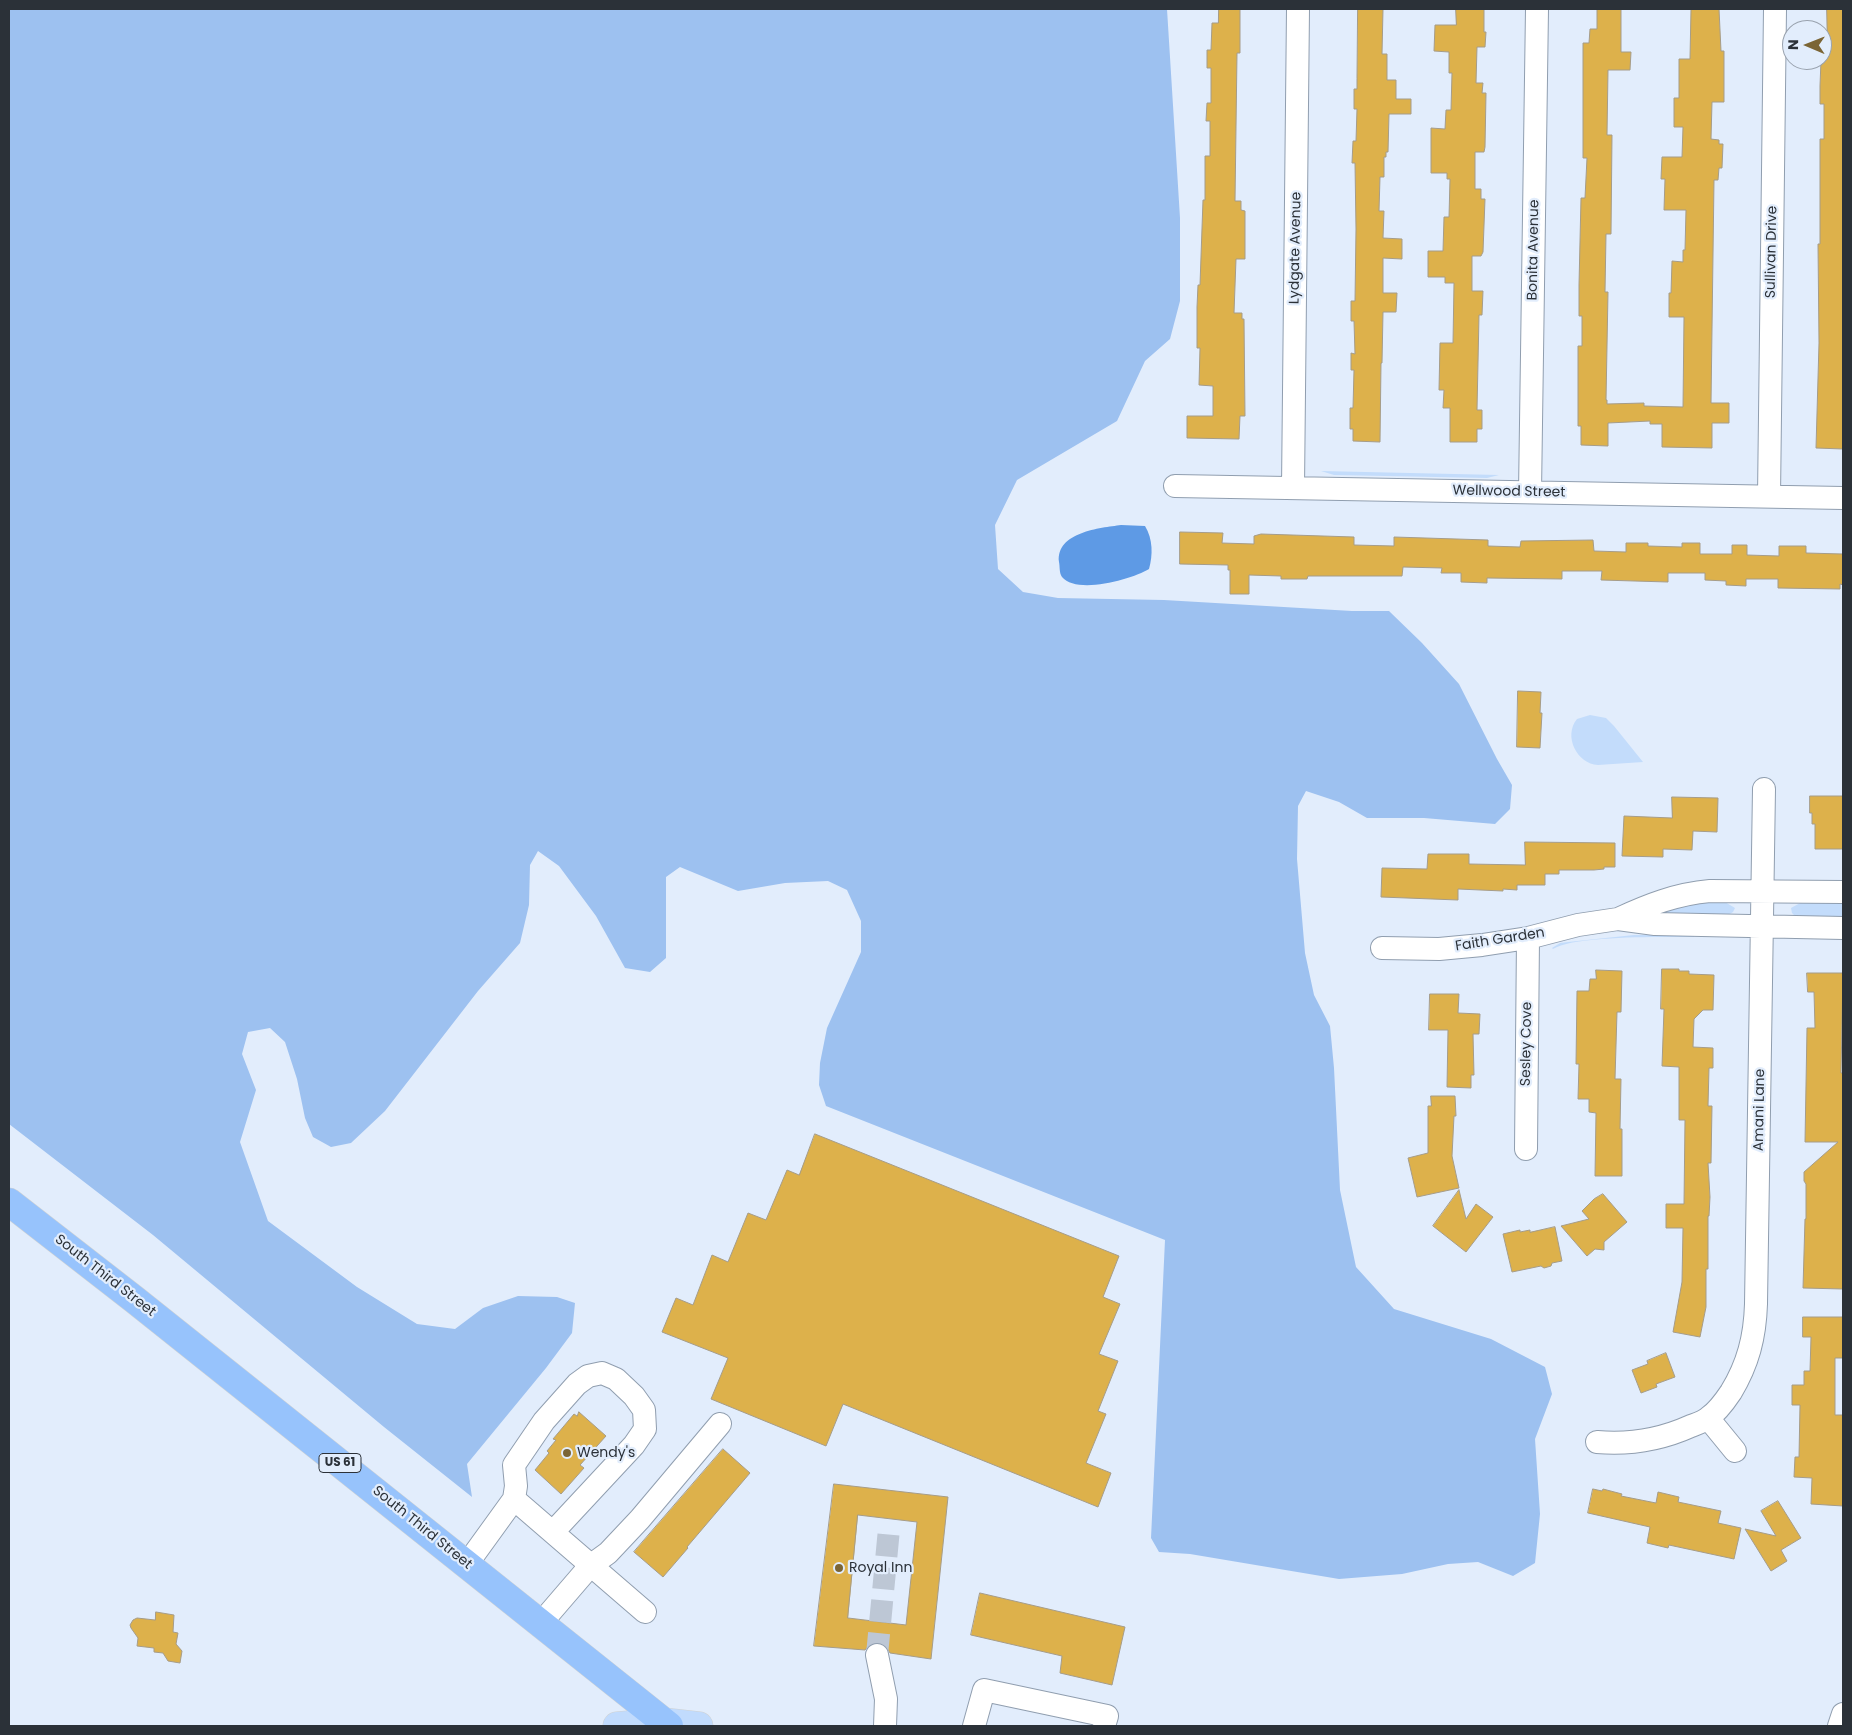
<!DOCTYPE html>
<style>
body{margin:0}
#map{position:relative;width:1852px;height:1735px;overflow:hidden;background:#e2edfc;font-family:Poppins,sans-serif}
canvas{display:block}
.frame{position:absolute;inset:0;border:10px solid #2b3138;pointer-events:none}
.north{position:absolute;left:1782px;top:20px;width:50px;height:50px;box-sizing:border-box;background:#e2edfc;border:1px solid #99a2ae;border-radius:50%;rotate:271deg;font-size:14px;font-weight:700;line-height:20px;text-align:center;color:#2b3138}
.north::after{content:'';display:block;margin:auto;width:18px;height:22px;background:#7b6535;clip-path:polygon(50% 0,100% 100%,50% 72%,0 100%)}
</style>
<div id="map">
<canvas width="1852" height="1735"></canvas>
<div class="frame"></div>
<div class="north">N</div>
</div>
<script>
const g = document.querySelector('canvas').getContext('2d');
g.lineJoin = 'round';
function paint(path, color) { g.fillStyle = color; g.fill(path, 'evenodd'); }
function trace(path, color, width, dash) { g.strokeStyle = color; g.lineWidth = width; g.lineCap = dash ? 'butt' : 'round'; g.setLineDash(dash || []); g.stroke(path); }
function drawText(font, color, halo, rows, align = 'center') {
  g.font = font + ' Poppins,sans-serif'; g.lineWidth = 4.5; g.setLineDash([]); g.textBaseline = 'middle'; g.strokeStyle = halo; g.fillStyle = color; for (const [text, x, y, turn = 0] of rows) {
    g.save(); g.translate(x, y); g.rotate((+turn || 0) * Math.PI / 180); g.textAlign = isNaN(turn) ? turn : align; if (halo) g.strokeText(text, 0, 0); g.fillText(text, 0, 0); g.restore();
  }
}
const green = new Path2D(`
 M 1321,471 L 1499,475 L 1487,478 L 1334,475 Z
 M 1590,715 L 1606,718 L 1614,726 L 1643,762 L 1598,765 C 1577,764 1563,736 1577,719 Z
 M 1697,901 L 1725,902 L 1735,908 L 1733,912 L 1728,915 L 1652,913 Z
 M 1802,902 L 1843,902 L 1843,919 L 1796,917 L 1792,913 L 1791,908 Z
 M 1634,935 L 1694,935 L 1694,937 C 1666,937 1574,935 1553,949 L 1552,948 L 1560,943 L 1568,942 Z`);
const forest = new Path2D(`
 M 9,9 L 1167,9 L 1180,218 L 1180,301 L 1170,339 L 1145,361 L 1117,421 L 1017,480 L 995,525 L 998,569 L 1023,592 L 1058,598 L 1164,600 L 1352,611 L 1389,611 L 1422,643 L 1459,684 L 1497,759 L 1512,785 L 1510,809 L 1495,824 L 1424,818 L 1367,818 L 1339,802 L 1306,791 L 1298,806 L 1297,859 L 1305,953 L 1314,995 L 1330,1026 L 1334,1068 L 1340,1190 L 1356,1267 L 1394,1309 L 1491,1339 L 1545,1367 L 1552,1394 L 1535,1439 L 1540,1514 L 1535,1563 L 1513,1576 L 1478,1562 L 1448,1564 L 1402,1574 L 1339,1579 L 1190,1554 L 1159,1552 L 1151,1538 L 1165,1240 L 826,1106 L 819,1085 L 820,1063 L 827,1028 L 861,952 L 861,921 L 847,890 L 828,881 L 785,883 L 738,891 L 680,867 L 666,877 L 666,958 L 650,972 L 625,968 L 596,916 L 559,866 L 538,851 L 530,865 L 529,905 L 520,943 L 478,991 L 385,1111 L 351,1143 L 331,1147 L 313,1137 L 305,1118 L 297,1079 L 285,1042 L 270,1028 L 248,1032 L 242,1054 L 256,1090 L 240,1142 L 268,1221 L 357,1287 L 417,1324 L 455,1329 L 483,1308 L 518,1296 L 557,1297 L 575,1303 L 572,1333 L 546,1368 L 467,1464 L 472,1497 L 384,1427 L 153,1235 L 9,1124 Z`);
const water = new Path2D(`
 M 1121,525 L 1145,526 C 1153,539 1153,555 1149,569 C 1133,579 1077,595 1062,577 C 1059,573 1060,566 1059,562 C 1056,532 1100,528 1121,525 Z`);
const building = new Path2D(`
 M 1219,9 L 1240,9 L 1240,53 L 1237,53 L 1235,201 L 1241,201 L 1241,210 L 1245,211 L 1245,259 L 1236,259 L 1234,313 L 1242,313 L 1242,319 L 1244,319 L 1245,416 L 1240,416 L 1239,439 L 1187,438 L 1187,416 L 1213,416 L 1213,386 L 1199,385 L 1200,348 L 1197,348 L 1197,307 L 1198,285 L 1200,285 L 1203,200 L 1205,200 L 1205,156 L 1210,156 L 1210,121 L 1206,121 L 1207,103 L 1211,103 L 1211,68 L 1207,68 L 1207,50 L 1211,50 L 1212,23 L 1218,23 Z
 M 1358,9 L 1383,9 L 1382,54 L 1387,54 L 1387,80 L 1396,80 L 1396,99 L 1411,99 L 1411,114 L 1389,114 L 1388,152 L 1386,152 L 1386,157 L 1384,157 L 1384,177 L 1380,177 L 1379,211 L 1384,211 L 1383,238 L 1402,239 L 1402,259 L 1383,258 L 1383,293 L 1397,293 L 1396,312 L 1383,312 L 1382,363 L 1381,363 L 1380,442 L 1353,441 L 1353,429 L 1350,429 L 1350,408 L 1353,408 L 1354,370 L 1351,370 L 1351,353 L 1355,354 L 1354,321 L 1351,321 L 1351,301 L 1355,301 L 1356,229 L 1355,163 L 1352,163 L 1353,141 L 1356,141 L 1357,109 L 1354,109 L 1354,89 L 1357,89 L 1357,79 Z
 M 1456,9 L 1484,9 L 1484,32 L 1486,32 L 1485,47 L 1477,47 L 1476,83 L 1483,83 L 1482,93 L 1486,93 L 1485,147 L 1484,152 L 1475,152 L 1475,189 L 1481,189 L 1481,199 L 1485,199 L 1483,252 L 1481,256 L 1472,256 L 1472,291 L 1483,291 L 1482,315 L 1479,315 L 1477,410 L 1482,410 L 1482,429 L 1477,429 L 1477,442 L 1450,442 L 1450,408 L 1443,408 L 1444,390 L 1439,390 L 1440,343 L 1453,343 L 1454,283 L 1445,283 L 1445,277 L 1428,277 L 1428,251 L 1443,251 L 1444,217 L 1449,217 L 1450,179 L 1447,179 L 1447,173 L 1431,173 L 1431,128 L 1445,129 L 1446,110 L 1451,110 L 1452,73 L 1449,73 L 1449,52 L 1434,51 L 1435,25 L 1456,25 Z
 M 1599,9 L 1621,9 L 1621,52 L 1631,52 L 1630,70 L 1608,70 L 1607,135 L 1612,135 L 1611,234 L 1606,234 L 1605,292 L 1608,292 L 1606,400 L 1607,400 L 1607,404 L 1644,403 L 1644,406 L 1683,407 L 1684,317 L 1669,317 L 1669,293 L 1671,293 L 1672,261 L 1683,262 L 1683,250 L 1685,250 L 1686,210 L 1664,210 L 1665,179 L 1661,179 L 1662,157 L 1682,157 L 1683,127 L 1674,127 L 1674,98 L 1679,98 L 1679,59 L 1690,59 L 1691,9 L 1719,9 L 1721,51 L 1724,51 L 1724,102 L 1712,102 L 1711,139 L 1719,140 L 1719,144 L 1723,144 L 1722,168 L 1719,168 L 1718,180 L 1714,180 L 1711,403 L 1729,403 L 1729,423 L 1712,423 L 1712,448 L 1662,447 L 1662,424 L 1650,424 L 1650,421 L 1608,423 L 1608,446 L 1581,445 L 1581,426 L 1578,426 L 1578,346 L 1582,346 L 1582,316 L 1579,316 L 1579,285 L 1581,198 L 1585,198 L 1587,158 L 1583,158 L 1583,43 L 1589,43 L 1590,29 L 1597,29 L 1597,10 Z
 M 1827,9 L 1843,9 L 1843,449 L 1816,448 L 1819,343 L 1818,244 L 1820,244 L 1820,139 L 1824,139 L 1824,104 L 1820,104 L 1820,86 L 1822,34 L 1826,34 L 1827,32 Z
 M 1180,532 L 1223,533 L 1222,543 L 1254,544 L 1254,536 L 1261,534 L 1354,537 L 1354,545 L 1394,546 L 1394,537 L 1488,540 L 1488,546 L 1520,547 L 1521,541 L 1593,540 L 1594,551 L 1626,552 L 1626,543 L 1648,543 L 1648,546 L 1682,547 L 1682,543 L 1700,543 L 1700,554 L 1732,554 L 1732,545 L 1747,545 L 1747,555 L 1779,556 L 1779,546 L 1806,546 L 1806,553 L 1843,554 L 1843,585 L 1840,584 L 1840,589 L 1778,588 L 1778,579 L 1746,579 L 1746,586 L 1726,585 L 1726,581 L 1705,580 L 1705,573 L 1668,573 L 1668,582 L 1601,580 L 1602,571 L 1562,571 L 1562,579 L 1487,578 L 1487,583 L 1461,582 L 1461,573 L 1441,573 L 1442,568 L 1403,567 L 1402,576 L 1308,576 L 1307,579 L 1281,579 L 1281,576 L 1249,575 L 1249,594 L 1230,594 L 1230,570 L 1228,570 L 1228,565 L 1180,564 Z
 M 1518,691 L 1541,692 L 1540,713 L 1542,713 L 1540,748 L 1517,747 Z
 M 1810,796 L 1843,796 L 1843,849 L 1815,849 L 1815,824 L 1812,824 L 1812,813 L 1810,813 Z
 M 1672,797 L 1718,798 L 1717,832 L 1693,831 L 1692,850 L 1663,849 L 1663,857 L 1622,856 L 1624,816 L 1672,818 Z
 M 1525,842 L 1615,843 L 1615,867 L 1604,867 L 1604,869 L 1594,870 L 1559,870 L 1559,874 L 1545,874 L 1545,885 L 1517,885 L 1517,890 L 1503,889 L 1503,891 L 1458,889 L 1458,900 L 1381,897 L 1382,868 L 1427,869 L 1428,854 L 1469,854 L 1469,864 L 1525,865 Z
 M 1662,969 L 1679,969 L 1679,971 L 1689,971 L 1689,974 L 1714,975 L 1713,1010 L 1703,1010 L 1694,1019 L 1693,1047 L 1713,1048 L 1713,1068 L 1709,1068 L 1708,1106 L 1712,1106 L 1711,1163 L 1708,1163 L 1710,1197 L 1709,1216 L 1708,1216 L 1708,1269 L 1706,1269 L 1706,1307 L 1700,1337 L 1673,1332 L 1682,1282 L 1683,1228 L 1666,1228 L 1666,1204 L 1684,1204 L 1685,1120 L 1679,1120 L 1679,1067 L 1662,1066 L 1664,1009 L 1661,1009 Z
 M 1596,970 L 1622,971 L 1621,1012 L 1617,1012 L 1615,1079 L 1621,1079 L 1620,1129 L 1622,1129 L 1622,1176 L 1595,1176 L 1596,1113 L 1589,1112 L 1589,1099 L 1578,1099 L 1579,1064 L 1576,1064 L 1577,991 L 1589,991 L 1590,979 L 1596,979 Z
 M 1807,973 L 1843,973 L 1841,1073 L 1843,1073 L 1843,1289 L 1803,1288 L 1805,1219 L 1806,1219 L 1806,1184 L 1804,1181 L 1804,1172 L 1838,1142 L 1805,1142 L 1807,1028 L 1815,1028 L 1814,992 L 1808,992 Z
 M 1430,994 L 1459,994 L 1458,1013 L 1480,1014 L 1479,1034 L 1473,1034 L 1474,1075 L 1471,1075 L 1471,1088 L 1447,1087 L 1448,1030 L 1429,1030 Z
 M 1431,1096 L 1455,1096 L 1456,1116 L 1454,1116 L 1452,1156 L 1459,1188 L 1417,1197 L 1408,1158 L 1428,1153 L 1428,1106 L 1431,1106 Z
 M 815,1134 L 1119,1256 L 1103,1297 L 1120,1304 L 1099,1354 L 1118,1361 L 1098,1411 L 1106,1414 L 1086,1463 L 1111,1473 L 1098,1507 L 843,1404 L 826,1446 L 711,1399 L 728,1358 L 662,1332 L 676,1298 L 693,1305 L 712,1255 L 728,1262 L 748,1213 L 766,1220 L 787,1170 L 799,1175 Z
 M 1459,1190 L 1466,1219 L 1476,1204 L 1493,1217 L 1466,1252 L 1433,1226 Z
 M 1603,1194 L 1627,1222 L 1604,1242 L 1604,1250 L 1595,1249 L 1587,1256 L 1561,1226 L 1589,1219 L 1582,1211 L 1594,1199 Z
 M 1555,1227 L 1562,1261 L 1552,1263 L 1551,1266 L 1544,1268 L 1541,1266 L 1512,1272 L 1503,1234 L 1520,1230 L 1520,1232 L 1530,1230 L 1530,1232 Z
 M 1803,1317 L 1843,1317 L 1843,1358 L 1835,1358 L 1835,1415 L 1843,1415 L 1843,1506 L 1811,1504 L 1812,1478 L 1794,1477 L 1795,1457 L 1799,1457 L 1800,1405 L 1792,1405 L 1792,1385 L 1804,1385 L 1804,1371 L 1810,1371 L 1811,1337 L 1803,1337 Z
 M 1666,1353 L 1675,1377 L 1656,1384 L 1657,1387 L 1641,1393 L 1632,1370 L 1648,1364 L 1647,1361 Z
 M 579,1412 L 606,1436 L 580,1465 L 584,1468 L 561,1494 L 535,1470 L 549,1453 L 547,1451 L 556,1440 L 553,1439 L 574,1414 L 577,1416 Z
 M 723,1449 L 750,1473 L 687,1547 L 688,1548 L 663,1577 L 634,1552 Z
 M 834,1484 L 948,1497 L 931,1659 L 890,1653 L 886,1646 L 881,1642 L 874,1642 L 869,1645 L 865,1650 L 814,1646 ZM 858,1515 L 917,1522 L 906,1625 L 848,1618 Z
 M 1593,1489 L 1602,1491 L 1603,1489 L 1622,1494 L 1621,1496 L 1656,1503 L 1658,1492 L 1679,1497 L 1678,1502 L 1721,1511 L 1718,1523 L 1741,1528 L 1734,1559 L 1669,1545 L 1668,1548 L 1647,1543 L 1650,1527 L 1588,1513 Z
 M 1778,1501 L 1801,1538 L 1781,1550 L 1787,1561 L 1771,1571 L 1745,1529 L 1776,1536 L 1761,1511 Z
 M 980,1593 L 1125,1627 L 1112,1685 L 1060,1673 L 1062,1656 L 971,1635 Z
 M 156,1612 L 174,1615 L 173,1632 L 178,1633 L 176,1644 L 182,1651 L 180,1663 L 168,1661 L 163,1653 L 154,1652 L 154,1648 L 137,1646 L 138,1638 L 131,1628 L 130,1625 L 133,1620 L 137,1618 L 155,1620 Z`);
const minorTunnel = new Path2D(`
 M 877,1655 L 889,1529`);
const minor = new Path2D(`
 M 1175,486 L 1843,498
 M 1293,487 L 1298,9
 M 1530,492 L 1537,9
 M 1769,496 L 1775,9
 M 1618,919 C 1648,905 1676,894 1710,891 L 1843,892
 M 1382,948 L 1439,949 L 1482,945 L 1528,938 L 1578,925 L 1618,919 L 1655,924 L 1843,928
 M 1526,1149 L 1528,938
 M 1708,1418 L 1735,1451
 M 1597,1442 C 1631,1445 1660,1440 1691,1426 C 1696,1424 1703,1422 1708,1418 C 1717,1412 1725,1401 1731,1392 C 1748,1364 1755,1337 1756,1304 L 1764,789
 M 514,1499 L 645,1612
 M 467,1564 L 514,1499 L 516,1486 L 514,1465 L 544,1421 L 577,1384 L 588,1376 L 602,1373 L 616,1379 L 634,1396 L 644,1410 L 645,1429 L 634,1445 L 553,1532
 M 541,1623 L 590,1566 L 608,1553 L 640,1519 L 720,1424
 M 877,1655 L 886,1699 L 885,1726
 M 974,1726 L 984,1690 L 1107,1716 L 1104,1726
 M 1839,1726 L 1843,1714`);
const major = new Path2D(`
 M 617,1726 L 664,1722 L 699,1726`);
const highway = new Path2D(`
 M 9,1202 L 135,1300 L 669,1726`);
const markers = [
 [567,1453,5,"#7b6535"],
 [839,1568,5,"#7b6535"]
];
const shields = [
 [340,1463,42]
];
const shieldNames = [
 ["US 61",340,1463]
];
const streetNames = [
 ["Lydgate Avenue",1296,248,-89],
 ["Bonita Avenue",1534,250,-89],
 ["Sullivan Drive",1772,252,-89],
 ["Wellwood Street",1509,492,1],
 ["Faith Garden",1500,940,-9],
 ["Sesley Cove",1527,1044,-89],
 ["Amani Lane",1760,1110,-89],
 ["South Third Street",105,1276,38],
 ["South Third Street",422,1528,39]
];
const poiNames = [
 ["Wendy's",577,1453],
 ["Royal Inn",849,1568]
];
paint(green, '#c3dcfb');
paint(forest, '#9dc1f0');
paint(water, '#5e9ae5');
paint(building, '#ddb14b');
trace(building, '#a59c89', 1);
trace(minorTunnel, '#bdc7d5', 22, [22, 11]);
trace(minor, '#909eaf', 24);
trace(major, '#d0d2d3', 29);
trace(highway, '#d0d2d3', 29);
trace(minor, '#fff', 22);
trace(major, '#c1dbfd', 28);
trace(highway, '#97c3fc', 28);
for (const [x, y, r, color] of markers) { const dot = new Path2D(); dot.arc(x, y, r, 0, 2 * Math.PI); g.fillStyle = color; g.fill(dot); trace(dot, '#e2edfc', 2); }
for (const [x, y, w] of shields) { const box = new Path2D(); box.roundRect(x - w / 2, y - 9.5, w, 19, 4); g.fillStyle = '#e2edfc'; g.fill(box); trace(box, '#2b3138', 1); }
drawText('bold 12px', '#2b3138', null, shieldNames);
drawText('14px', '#2b3138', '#e2edfc', streetNames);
drawText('14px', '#2b3138', '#e2edfc', poiNames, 'left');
</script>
